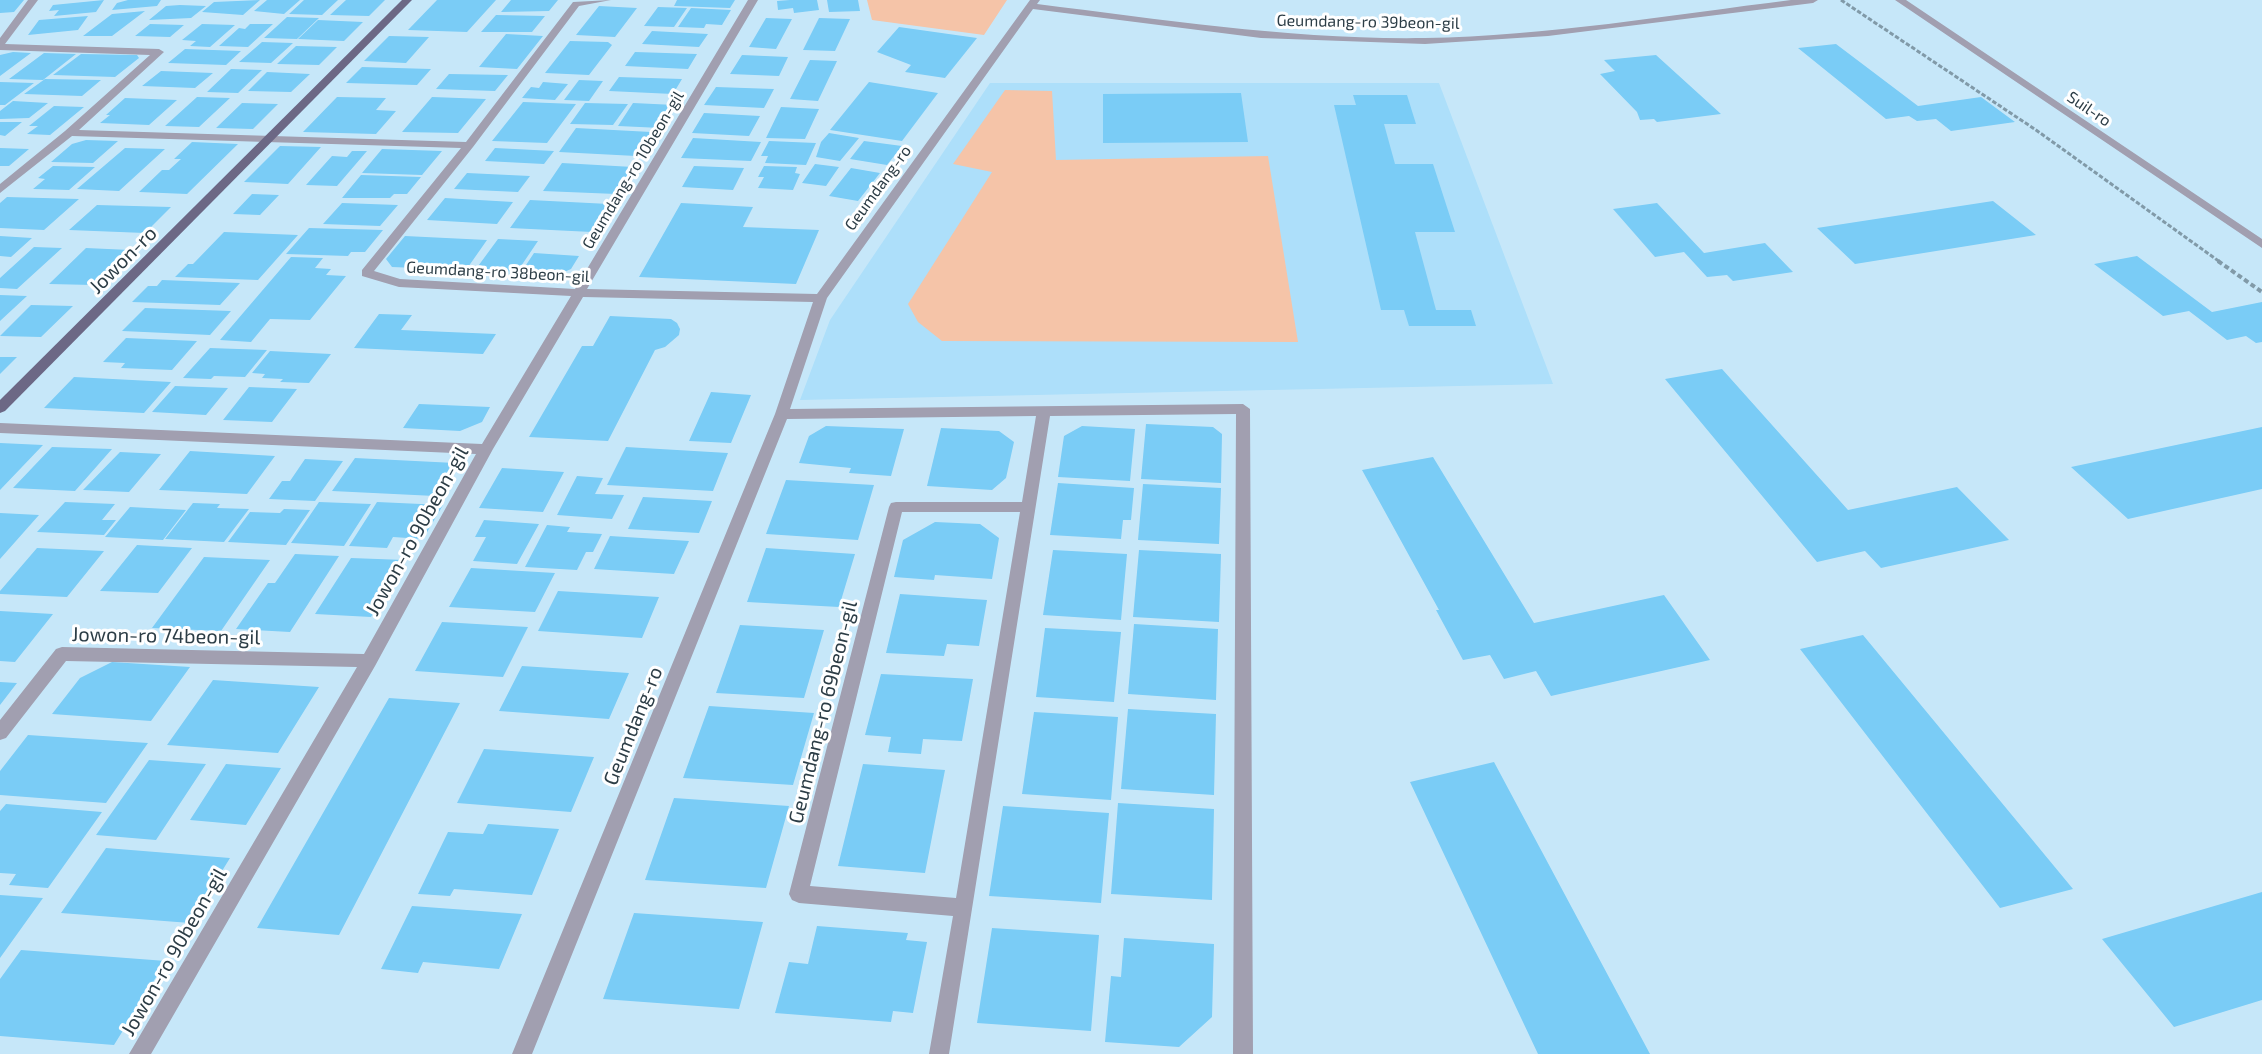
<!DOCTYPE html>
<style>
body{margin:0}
canvas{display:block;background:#c6e7f9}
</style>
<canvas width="2262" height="1054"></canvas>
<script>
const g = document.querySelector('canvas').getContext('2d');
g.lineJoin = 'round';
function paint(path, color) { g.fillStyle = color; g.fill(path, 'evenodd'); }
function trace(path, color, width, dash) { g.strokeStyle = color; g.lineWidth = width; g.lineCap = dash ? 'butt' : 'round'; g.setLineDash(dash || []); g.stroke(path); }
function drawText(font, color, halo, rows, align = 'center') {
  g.font = font + ' "Exo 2",sans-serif'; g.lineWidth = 6; g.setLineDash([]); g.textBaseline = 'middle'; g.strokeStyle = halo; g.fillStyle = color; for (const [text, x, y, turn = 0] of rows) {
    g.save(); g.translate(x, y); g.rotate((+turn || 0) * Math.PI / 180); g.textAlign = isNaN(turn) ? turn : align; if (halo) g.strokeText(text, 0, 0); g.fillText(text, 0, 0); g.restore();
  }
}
const built = new Path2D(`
 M 990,83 L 1439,83 L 1553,384 L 800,400 L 830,320 Z`);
const green = new Path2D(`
 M 867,0 L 1007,0 L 984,35 L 872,20 Z
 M 1005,90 L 1052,91 L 1056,160 L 1268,156 L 1298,342 L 942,341 L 918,322 L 908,304 L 992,172 L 953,164 Z`);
const building = new Path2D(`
 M 0,0 L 24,0 L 14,12 L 0,13 Z
 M 104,0 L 96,12 L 54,16 L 59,10 L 49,11 L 53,5 Z
 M 128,0 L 161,0 L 157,6 L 112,10 L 117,3 Z
 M 260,0 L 243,15 L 202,12 L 214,2 Z
 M 267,0 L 300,0 L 284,14 L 254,11 Z
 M 304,0 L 338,0 L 322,15 L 289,14 Z
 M 346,0 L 385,0 L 369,16 L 330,15 Z
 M 437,0 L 496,0 L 467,32 L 408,30 Z
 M 511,0 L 558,0 L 549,11 L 501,12 Z
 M 677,0 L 735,0 L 730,8 L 674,6 Z
 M 790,0 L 817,0 L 819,10 L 794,13 L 793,8 L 778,10 L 777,1 Z
 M 827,0 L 858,0 L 860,11 L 829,12 Z
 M 180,5 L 206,6 L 191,18 L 149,20 L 166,6 Z
 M 599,6 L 637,8 L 615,37 L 576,35 Z
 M 658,7 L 687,8 L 674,27 L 644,26 Z
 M 691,8 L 731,10 L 722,25 L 706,24 L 704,28 L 678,27 Z
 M 145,11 L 112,36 L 83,36 L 112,14 Z
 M 496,15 L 545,16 L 532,32 L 481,32 Z
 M 88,16 L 78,30 L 28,35 L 39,20 Z
 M 287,17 L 319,18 L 297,39 L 264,38 Z
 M 766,18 L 792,19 L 776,49 L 749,47 Z
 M 819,18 L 850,19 L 835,51 L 803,50 Z
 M 318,20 L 363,22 L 344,41 L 298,39 Z
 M 150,24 L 184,25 L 170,37 L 135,36 Z
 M 202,24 L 235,25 L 210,47 L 190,46 L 196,41 L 182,40 Z
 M 250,24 L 273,24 L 248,47 L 219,46 L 239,28 L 245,29 Z
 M 899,27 L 977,38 L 945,78 L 905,72 L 911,65 L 877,52 Z
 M 652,31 L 708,34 L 699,47 L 642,44 Z
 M 506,34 L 543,36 L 517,69 L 479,67 Z
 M 389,36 L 429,37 L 406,63 L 364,61 Z
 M 570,41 L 608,42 L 612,45 L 589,75 L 545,73 Z
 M 262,42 L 293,43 L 271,63 L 239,62 Z
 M 1836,44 L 1918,106 L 1981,97 L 2015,122 L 1951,131 L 1936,119 L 1917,121 L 1909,116 L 1886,119 L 1798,48 Z
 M 296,46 L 337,47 L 319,65 L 277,64 Z
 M 185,49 L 241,51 L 226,65 L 168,63 Z
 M 13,52 L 31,53 L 0,76 L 0,55 Z
 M 635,52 L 697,54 L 688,69 L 625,66 Z
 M 44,53 L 76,54 L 43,80 L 9,79 Z
 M 81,54 L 137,55 L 139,58 L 115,77 L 53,75 Z
 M 742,55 L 788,57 L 779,76 L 730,74 Z
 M 1656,55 L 1721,114 L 1657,122 L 1654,119 L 1640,120 L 1637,112 L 1600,74 L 1615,71 L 1604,60 Z
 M 810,60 L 837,61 L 818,101 L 790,99 Z
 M 362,67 L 431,69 L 417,85 L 346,83 Z
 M 231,69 L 262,70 L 238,93 L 207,92 Z
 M 161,71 L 213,73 L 195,88 L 142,86 Z
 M 267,72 L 310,74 L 291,92 L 248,91 Z
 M 449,74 L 508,75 L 495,91 L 436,89 Z
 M 619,77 L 682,79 L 673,94 L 609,91 Z
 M 45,79 L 101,80 L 82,96 L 24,94 Z
 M 579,80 L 603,81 L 589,101 L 564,100 Z
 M 0,82 L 34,83 L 5,105 L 0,105 Z
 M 543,82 L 568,84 L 555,100 L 522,98 L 531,87 L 539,88 Z
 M 869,82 L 938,93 L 902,141 L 830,130 Z
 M 716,87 L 774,89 L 764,108 L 704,105 Z
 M 1241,93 L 1248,142 L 1103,143 L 1103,94 Z
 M 1353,95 L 1407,95 L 1416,124 L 1384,124 L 1395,164 L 1433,164 L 1455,232 L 1415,232 L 1436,310 L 1471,310 L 1476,326 L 1409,326 L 1404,310 L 1381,310 L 1334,105 L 1356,105 Z
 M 197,97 L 230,98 L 199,127 L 165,126 Z
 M 337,97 L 386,98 L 376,110 L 396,111 L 376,134 L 303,132 Z
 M 432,97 L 486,99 L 458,133 L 402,132 Z
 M 125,98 L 177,100 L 149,125 L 100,123 L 110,115 L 106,115 Z
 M 13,101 L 48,103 L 29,118 L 0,119 L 0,111 Z
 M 523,102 L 576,104 L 547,143 L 492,141 Z
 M 242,103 L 278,104 L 253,129 L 216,128 Z
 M 585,103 L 628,104 L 613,125 L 570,124 Z
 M 633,103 L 675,105 L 661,128 L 618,126 Z
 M 54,106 L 84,107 L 50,135 L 27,134 L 38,126 L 29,126 Z
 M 781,107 L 819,109 L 805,139 L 766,138 Z
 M 704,113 L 760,116 L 749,136 L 692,133 Z
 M 0,122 L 22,122 L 5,136 L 0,135 Z
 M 576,128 L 651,132 L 636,156 L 559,152 Z
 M 829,133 L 859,138 L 840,161 L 816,157 L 821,142 Z
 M 693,138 L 761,142 L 751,161 L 681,158 Z
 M 86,140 L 118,141 L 93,163 L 51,162 L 72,144 Z
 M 769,141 L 816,143 L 806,165 L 765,163 L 768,156 L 761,156 Z
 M 864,141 L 902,146 L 887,165 L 850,159 Z
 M 192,142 L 238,144 L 187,194 L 139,192 L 162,170 L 169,170 L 181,159 L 174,159 Z
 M 280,146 L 321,147 L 288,184 L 244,182 Z
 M 0,148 L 29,149 L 9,166 L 0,166 Z
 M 125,148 L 165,149 L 119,191 L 77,189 Z
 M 495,148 L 554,151 L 544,164 L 485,161 Z
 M 382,149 L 442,151 L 422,175 L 362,173 Z
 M 352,151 L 367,151 L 337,186 L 306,185 L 332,156 L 347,157 Z
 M 562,163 L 633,167 L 616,194 L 543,191 Z
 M 815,164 L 839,167 L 826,186 L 802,183 Z
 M 53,166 L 95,167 L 69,190 L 33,189 L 45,179 L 38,178 Z
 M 694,166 L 744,168 L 733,190 L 682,187 Z
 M 764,166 L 797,167 L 795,173 L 800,174 L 793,190 L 758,188 L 764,177 L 758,177 Z
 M 851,168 L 880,173 L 858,201 L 829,196 Z
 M 467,173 L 530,176 L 518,192 L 454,189 Z
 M 361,175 L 421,177 L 407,194 L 394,194 L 390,198 L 342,198 Z
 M 252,194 L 279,195 L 260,215 L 233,214 Z
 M 7,197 L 79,199 L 44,230 L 0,228 L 0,203 Z
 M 445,198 L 513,202 L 497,224 L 427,220 Z
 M 530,200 L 609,204 L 592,232 L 510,228 Z
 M 1993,201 L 2036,235 L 1855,264 L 1817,228 Z
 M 342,203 L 398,205 L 380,226 L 323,224 Z
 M 681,203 L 753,207 L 743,227 L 819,230 L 796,284 L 639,277 Z
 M 1657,203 L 1704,253 L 1765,243 L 1793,272 L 1733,281 L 1727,275 L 1707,277 L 1684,252 L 1655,257 L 1613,209 Z
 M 97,205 L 171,207 L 145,233 L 69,230 Z
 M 309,228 L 383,230 L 365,252 L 351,252 L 348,256 L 286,254 Z
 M 224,232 L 298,235 L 258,280 L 175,277 L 188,264 L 193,264 Z
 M 0,236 L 32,238 L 11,257 L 0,256 Z
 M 405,236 L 487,240 L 466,270 L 392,267 L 386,259 Z
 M 498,239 L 538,241 L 515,275 L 473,273 Z
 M 34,247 L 62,248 L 17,289 L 0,288 L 0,278 Z
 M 86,248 L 130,250 L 93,285 L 49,284 Z
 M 534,253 L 579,256 L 571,269 L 551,278 L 518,277 Z
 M 2137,256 L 2212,312 L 2262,302 L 2262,342 L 2256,343 L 2246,336 L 2227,340 L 2189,311 L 2163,316 L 2094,264 Z
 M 291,257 L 323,258 L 315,268 L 331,269 L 326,275 L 346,276 L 310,320 L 270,319 L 251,342 L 220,340 Z
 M 162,280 L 240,283 L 220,305 L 132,302 L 148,286 L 157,286 Z
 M 0,295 L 27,296 L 0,321 Z
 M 31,305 L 73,306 L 41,337 L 0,336 Z
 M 145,308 L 231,311 L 210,335 L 122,331 Z
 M 379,314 L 412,315 L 401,330 L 496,334 L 483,354 L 354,348 Z
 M 610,316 L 671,319 L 677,323 L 680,329 L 679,335 L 665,347 L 655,350 L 608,441 L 529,437 L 582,346 L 593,346 Z
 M 126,338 L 197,341 L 172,370 L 121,368 L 125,363 L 103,362 Z
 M 210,348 L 267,350 L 245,377 L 214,376 L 211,379 L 183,378 Z
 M 270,351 L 331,354 L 309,383 L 280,382 L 283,379 L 262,378 L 265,374 L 252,373 Z
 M 0,357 L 17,357 L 0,374 Z
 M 1722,369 L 1848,510 L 1957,487 L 2009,540 L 1881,568 L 1865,551 L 1817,562 L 1665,379 Z
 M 74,377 L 171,382 L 144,413 L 44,408 Z
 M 175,386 L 228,388 L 206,415 L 152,412 Z
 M 249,387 L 297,389 L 272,422 L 223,420 Z
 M 711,392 L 751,395 L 731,443 L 689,441 Z
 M 419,404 L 490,407 L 482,422 L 460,431 L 403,428 Z
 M 1146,424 L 1213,427 L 1222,434 L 1221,483 L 1141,479 Z
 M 826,426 L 904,429 L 891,476 L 849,473 L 851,468 L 799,463 L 809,436 Z
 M 1082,426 L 1135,429 L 1130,481 L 1058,477 L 1064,436 Z
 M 2262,427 L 2262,489 L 2128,519 L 2071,467 Z
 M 941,428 L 999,431 L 1014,442 L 1006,478 L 992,490 L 927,486 Z
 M 0,443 L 43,445 L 0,490 Z
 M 52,447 L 112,449 L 75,491 L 13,488 Z
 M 626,447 L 728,453 L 713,491 L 607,485 Z
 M 190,451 L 275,456 L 247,494 L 159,490 Z
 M 120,452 L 161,454 L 129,492 L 83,490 Z
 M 1433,457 L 1534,623 L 1664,595 L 1710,660 L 1551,696 L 1536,671 L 1504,679 L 1490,655 L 1463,660 L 1436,610 L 1439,610 L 1362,470 Z
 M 355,458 L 455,463 L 435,496 L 332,491 Z
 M 305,459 L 343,461 L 315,501 L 269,499 L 282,481 L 290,481 Z
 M 502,468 L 564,472 L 543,512 L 479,508 Z
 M 577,476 L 603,478 L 595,494 L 624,495 L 612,519 L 557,515 Z
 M 786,480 L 874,485 L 858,540 L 766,534 Z
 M 1058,483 L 1134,488 L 1131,520 L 1123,520 L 1121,539 L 1050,535 Z
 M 1143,484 L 1221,488 L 1219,544 L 1138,540 Z
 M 643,497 L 712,501 L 699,533 L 628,529 Z
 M 65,502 L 115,504 L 102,520 L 116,520 L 104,535 L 37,532 Z
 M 319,502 L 371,504 L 344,546 L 291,543 Z
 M 377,502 L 443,505 L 423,539 L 393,537 L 387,548 L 349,546 Z
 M 193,503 L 220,504 L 217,508 L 249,509 L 224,542 L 165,539 Z
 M 130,507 L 186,510 L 163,540 L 105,537 Z
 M 284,509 L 310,510 L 286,545 L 228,542 L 250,512 L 280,513 Z
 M 0,513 L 39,515 L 0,559 Z
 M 484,520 L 539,524 L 517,564 L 473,561 L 486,537 L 475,537 Z
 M 935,522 L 980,524 L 999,538 L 992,579 L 935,575 L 934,580 L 894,577 L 903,540 Z
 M 547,525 L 570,527 L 567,532 L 602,534 L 593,552 L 586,552 L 577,570 L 525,567 Z
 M 610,536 L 689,541 L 674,574 L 594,569 Z
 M 137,545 L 192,548 L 158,593 L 100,591 Z
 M 37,548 L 104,551 L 67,597 L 0,594 L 0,591 Z
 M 766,548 L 855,554 L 839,607 L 747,602 Z
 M 1053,550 L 1127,554 L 1121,620 L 1043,615 Z
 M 1139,550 L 1221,554 L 1219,622 L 1133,617 Z
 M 295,554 L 339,556 L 290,632 L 236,629 L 268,583 L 275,583 Z
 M 204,557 L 270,560 L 221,631 L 152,628 Z
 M 351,558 L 404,560 L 371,617 L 315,614 Z
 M 471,568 L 555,573 L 535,612 L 449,607 Z
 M 558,591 L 659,597 L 642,638 L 538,631 Z
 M 900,594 L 987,600 L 979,646 L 947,644 L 944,656 L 886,653 Z
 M 0,611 L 53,614 L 15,662 L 0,661 Z
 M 442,622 L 528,627 L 503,677 L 415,671 Z
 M 1134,624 L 1218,629 L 1216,700 L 1128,694 Z
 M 740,625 L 824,630 L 804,698 L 716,693 Z
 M 1045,628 L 1121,632 L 1114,702 L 1036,697 Z
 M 1863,635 L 2073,889 L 2000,908 L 1800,649 Z
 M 112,662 L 190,667 L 151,721 L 52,714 L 80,678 Z
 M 522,666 L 629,673 L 609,719 L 499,711 Z
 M 881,674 L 973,679 L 962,741 L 923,739 L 921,754 L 888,752 L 891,737 L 865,735 Z
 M 213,680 L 319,687 L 278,753 L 167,745 Z
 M 0,682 L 17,683 L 0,705 Z
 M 389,698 L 460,703 L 339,935 L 257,928 Z
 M 709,706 L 814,713 L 793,785 L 683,778 Z
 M 1128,709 L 1216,714 L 1214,795 L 1121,789 Z
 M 1034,712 L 1118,717 L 1111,800 L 1022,794 Z
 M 28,735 L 148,743 L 106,803 L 0,795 L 0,771 Z
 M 484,749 L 594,757 L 571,812 L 457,803 Z
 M 149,760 L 206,764 L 156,840 L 96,835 Z
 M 1494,762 L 1650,1054 L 1538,1054 L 1410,782 Z
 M 226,764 L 281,768 L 246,825 L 190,820 Z
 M 863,764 L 945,770 L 925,873 L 838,866 Z
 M 674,798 L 789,806 L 766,888 L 645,880 Z
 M 1118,803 L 1214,809 L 1212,900 L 1111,894 Z
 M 6,804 L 102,812 L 48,888 L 9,885 L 16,874 L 0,873 L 0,811 Z
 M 1003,806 L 1109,813 L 1101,903 L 989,896 Z
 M 488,824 L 559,829 L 532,895 L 454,889 L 450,896 L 418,894 L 448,832 L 483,834 Z
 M 106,848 L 230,858 L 190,923 L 61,913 Z
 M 2262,892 L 2262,1000 L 2174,1027 L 2102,939 Z
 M 0,895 L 43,898 L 0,958 Z
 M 412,906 L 522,914 L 499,969 L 423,962 L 418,973 L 381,969 Z
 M 634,913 L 763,922 L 739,1009 L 603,999 Z
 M 817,926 L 908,933 L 906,940 L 927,942 L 913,1013 L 893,1011 L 891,1022 L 775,1013 L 789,962 L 808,964 Z
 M 992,928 L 1099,935 L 1091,1031 L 977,1023 Z
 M 1124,938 L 1214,944 L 1212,1017 L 1179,1047 L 1105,1042 L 1111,976 L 1121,977 Z
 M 21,950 L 166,961 L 114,1045 L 0,1036 L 0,979 Z`);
const pathFar1 = new Path2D(`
 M 1841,0 L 2036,130 L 2220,262`);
const path = new Path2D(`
 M 2218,261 L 2262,292`);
const minor = new Path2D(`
 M 28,0 L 38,0 L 5,44 L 159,49 L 164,52 L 79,130 L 466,142 L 573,2 L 611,0 L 579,6 L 473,147 L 374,271 L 400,279 L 575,289 L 748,0 L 758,0 L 587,289 L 817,294 L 1030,0 L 1040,0 L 1037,4 C 1166,20 1295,40 1425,38 C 1547,36 1670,15 1791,0 L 1818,0 L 1813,3 L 1548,36 L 1425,44 L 1261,38 L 1033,9 L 827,298 L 790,409 L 1243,404 L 1250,409 L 1253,1054 L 1233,1054 L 1236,414 L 1050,416 L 949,1054 L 929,1054 L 953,916 L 799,903 L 792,900 L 789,894 L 889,507 L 891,503 L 896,502 L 1022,502 L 1036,416 L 787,419 L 532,1054 L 512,1054 L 775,414 L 813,302 L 583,297 L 493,449 L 375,666 L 151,1054 L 129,1054 L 357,667 L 66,661 L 6,738 L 0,740 L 0,720 L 56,649 L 62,647 L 364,654 L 476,454 L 0,433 L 0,423 L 482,444 L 571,296 L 399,287 L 362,276 L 362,270 L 461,148 L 72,136 L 0,193 L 0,184 L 65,131 L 150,55 L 0,50 L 0,38 ZM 902,512 L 1020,512 L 956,898 L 810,886 Z
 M 1895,0 L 1906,0 L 2262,239 L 2262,248 Z`);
const major = new Path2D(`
 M 402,0 L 412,0 L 5,411 L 0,413 L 0,400 Z`);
const farStreetnames = [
 ["Geumdang-ro 39beon-gil",1368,22,1],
 ["Suil-ro",2089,109,34],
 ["Geumdang-ro 10beon-gil",633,170,-59],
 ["Geumdang-ro",878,188,-54],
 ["Geumdang-ro 38beon-gil",498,272,3]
];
const streetNames = [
 ["Jowon-ro",123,260,-45],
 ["Jowon-ro 90beon-gil",417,531,-61],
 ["Jowon-ro 74beon-gil",166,636,1],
 ["Geumdang-ro 69beon-gil",823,712,-76],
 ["Geumdang-ro",633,726,-68],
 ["Jowon-ro 90beon-gil",174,952,-60]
];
paint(built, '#addffa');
paint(green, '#f5c4a8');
paint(building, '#7accf6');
trace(pathFar1, '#819aa8', 3, [4.5, 2]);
trace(path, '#819aa8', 4, [5, 3]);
paint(minor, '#a19fb0');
paint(major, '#6c6885');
drawText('16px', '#2c3d46', '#fff', farStreetnames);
drawText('20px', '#2c3d46', '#fff', streetNames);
</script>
